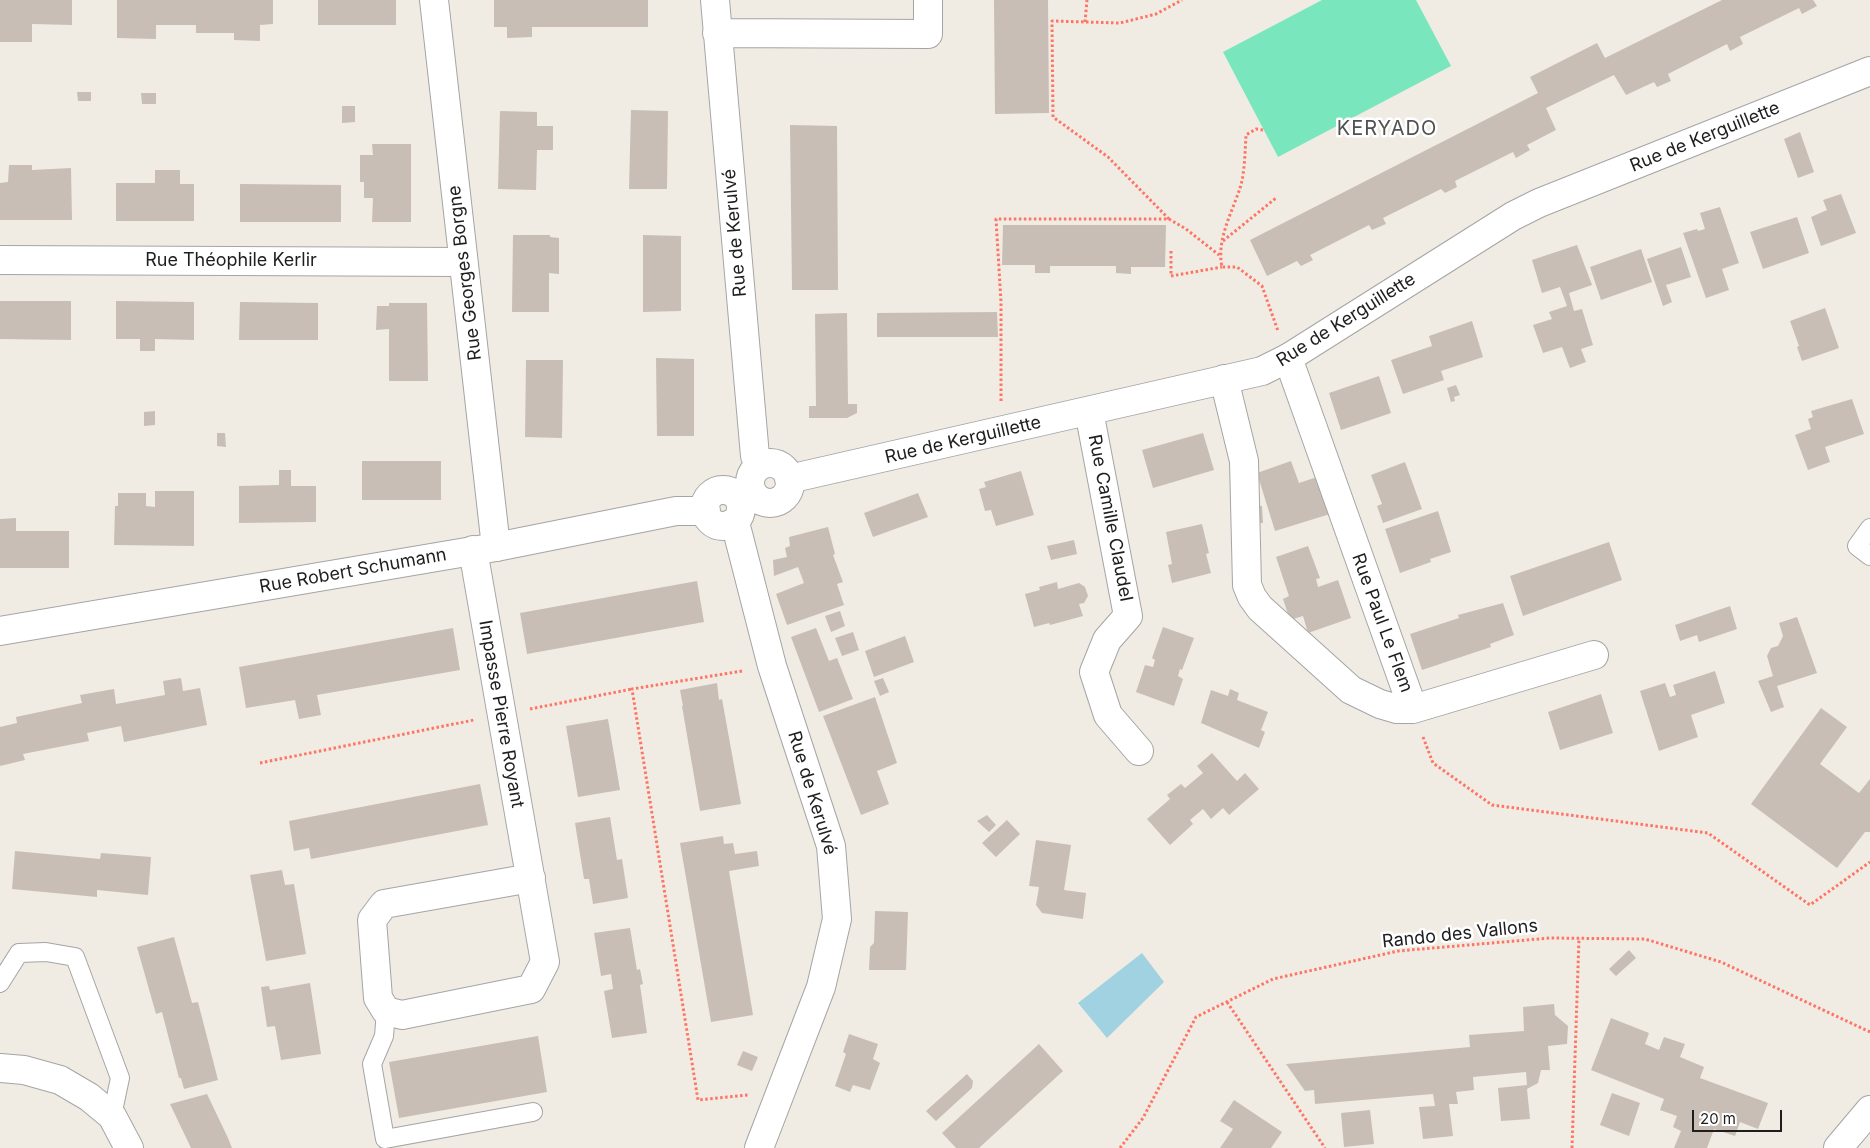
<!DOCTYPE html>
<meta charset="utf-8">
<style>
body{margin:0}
#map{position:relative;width:1870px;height:1148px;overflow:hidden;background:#f0ece3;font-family:Inter,sans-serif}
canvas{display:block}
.scale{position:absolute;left:1692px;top:1110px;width:90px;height:22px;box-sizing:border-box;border:2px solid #1e1e1e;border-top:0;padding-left:6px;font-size:15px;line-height:18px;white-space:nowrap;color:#1e1e1e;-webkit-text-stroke:4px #fff;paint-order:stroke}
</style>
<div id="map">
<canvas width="1870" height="1148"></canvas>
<div class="scale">20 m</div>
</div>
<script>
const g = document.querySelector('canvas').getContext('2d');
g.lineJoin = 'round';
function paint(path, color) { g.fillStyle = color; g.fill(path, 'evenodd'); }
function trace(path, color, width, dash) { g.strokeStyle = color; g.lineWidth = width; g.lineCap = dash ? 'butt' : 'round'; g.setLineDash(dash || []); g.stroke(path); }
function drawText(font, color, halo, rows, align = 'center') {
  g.font = font + ' Inter,sans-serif'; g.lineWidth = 5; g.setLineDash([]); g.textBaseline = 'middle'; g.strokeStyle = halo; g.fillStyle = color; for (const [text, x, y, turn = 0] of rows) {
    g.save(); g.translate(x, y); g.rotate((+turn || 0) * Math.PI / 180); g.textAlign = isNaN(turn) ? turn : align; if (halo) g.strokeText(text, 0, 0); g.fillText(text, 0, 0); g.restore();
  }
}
const pitch = new Path2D(`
 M 1322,0 L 1416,0 L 1451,66 L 1278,157 L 1223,52 Z`);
const water = new Path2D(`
 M 1142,953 L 1164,982 L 1107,1038 L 1078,1003 Z`);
const building = new Path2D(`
 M 0,0 L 72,0 L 72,25 L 32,24 L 32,42 L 0,42 Z
 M 117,0 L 273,0 L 273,24 L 260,25 L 260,41 L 234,40 L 234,33 L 196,33 L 196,25 L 156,25 L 156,39 L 117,38 Z
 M 318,0 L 396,0 L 396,25 L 318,25 Z
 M 494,0 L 648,0 L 648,27 L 532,27 L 532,37 L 507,38 L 507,27 L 494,27 Z
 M 994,0 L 1048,0 L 1049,113 L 995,114 Z
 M 1722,0 L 1813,0 L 1817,6 L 1802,14 L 1799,8 L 1740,37 L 1743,44 L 1730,51 L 1727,44 L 1668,74 L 1671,81 L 1657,87 L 1654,82 L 1626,95 L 1614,75 L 1546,108 L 1556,130 L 1527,145 L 1530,150 L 1516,158 L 1513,152 L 1455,181 L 1457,187 L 1445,193 L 1441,189 L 1383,218 L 1386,224 L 1372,230 L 1369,225 L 1310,255 L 1313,260 L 1301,266 L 1297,261 L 1267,276 L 1250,240 L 1538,93 L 1530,77 L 1597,43 L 1605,58 Z
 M 77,92 L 91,92 L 91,101 L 78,101 Z
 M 141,93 L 156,93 L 156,104 L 142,104 Z
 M 342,106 L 355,106 L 355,122 L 342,123 Z
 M 631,110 L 668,111 L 667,189 L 629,189 Z
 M 500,111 L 537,112 L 537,126 L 553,126 L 553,150 L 537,150 L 536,190 L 498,189 Z
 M 790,125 L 837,126 L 838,290 L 792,290 Z
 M 1800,132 L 1814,172 L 1798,178 L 1784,139 Z
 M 372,144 L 411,144 L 411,222 L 372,222 L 373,198 L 364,198 L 364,182 L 360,182 L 360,155 L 373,155 Z
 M 9,165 L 32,165 L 32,170 L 71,168 L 72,220 L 0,220 L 0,183 L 8,182 Z
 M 155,170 L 180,170 L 180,184 L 194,184 L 194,221 L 116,221 L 116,183 L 155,183 Z
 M 240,184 L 341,185 L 341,222 L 240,222 Z
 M 1841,194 L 1856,233 L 1821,246 L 1811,217 L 1827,210 L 1823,200 Z
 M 1720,207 L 1739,263 L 1722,269 L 1729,290 L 1706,298 L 1683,233 L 1697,229 L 1698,231 L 1705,229 L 1700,213 Z
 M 1797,217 L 1809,253 L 1763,269 L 1750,232 Z
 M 1003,225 L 1166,225 L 1165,267 L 1131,267 L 1131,274 L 1116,273 L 1116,266 L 1050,266 L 1050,273 L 1035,273 L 1035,265 L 1002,265 Z
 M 513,235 L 550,235 L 550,237 L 559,238 L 559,274 L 549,273 L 549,312 L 512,312 Z
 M 643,235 L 681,236 L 681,311 L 643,312 Z
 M 1577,245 L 1592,285 L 1569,293 L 1574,311 L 1582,309 L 1593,345 L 1581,349 L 1586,362 L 1570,368 L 1562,347 L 1543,353 L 1533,325 L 1552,319 L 1549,312 L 1567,306 L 1560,287 L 1542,293 L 1532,260 Z
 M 1681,247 L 1691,277 L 1666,285 L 1672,302 L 1663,306 L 1647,259 Z
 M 1641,249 L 1652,282 L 1601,300 L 1590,267 Z
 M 0,301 L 71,301 L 71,340 L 0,339 Z
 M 116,301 L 194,302 L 194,340 L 155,339 L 155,351 L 140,351 L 140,339 L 116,339 Z
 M 240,302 L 318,303 L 318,340 L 239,340 Z
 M 389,303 L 427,303 L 428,381 L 389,381 L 389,329 L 376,330 L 377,306 L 389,306 Z
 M 1825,308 L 1839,348 L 1802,361 L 1797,347 L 1799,346 L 1790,321 Z
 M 997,312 L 998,337 L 877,337 L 877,313 Z
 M 847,313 L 848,404 L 857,404 L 857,413 L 847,418 L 809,418 L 809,406 L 816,406 L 815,314 Z
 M 1472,321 L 1483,357 L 1441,371 L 1444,380 L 1403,394 L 1391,360 L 1432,346 L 1429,336 Z
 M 656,358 L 694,359 L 694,436 L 657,436 Z
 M 526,360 L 563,360 L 562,438 L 525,437 Z
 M 1379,376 L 1391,413 L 1341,430 L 1329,393 Z
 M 1456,385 L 1460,395 L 1454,397 L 1455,401 L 1451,402 L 1447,388 Z
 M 1852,399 L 1864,434 L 1825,447 L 1830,462 L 1808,470 L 1795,435 L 1811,429 L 1808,419 L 1813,417 L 1811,411 Z
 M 155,411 L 155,425 L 144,426 L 144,412 Z
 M 217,433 L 225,433 L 226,447 L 217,446 Z
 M 1203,433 L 1214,470 L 1153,488 L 1142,450 Z
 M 362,461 L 441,461 L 441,500 L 362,500 Z
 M 1291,461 L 1299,483 L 1317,477 L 1330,514 L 1275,531 L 1257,473 Z
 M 1405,462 L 1422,509 L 1383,523 L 1377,506 L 1382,504 L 1371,475 Z
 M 279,470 L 291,470 L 291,486 L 316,486 L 316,522 L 239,523 L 239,486 L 279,485 Z
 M 1021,471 L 1034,515 L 996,526 L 991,510 L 985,511 L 979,489 L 986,487 L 984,482 Z
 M 155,491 L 194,491 L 194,546 L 114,545 L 115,506 L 118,506 L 118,493 L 146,493 L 146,506 L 155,507 Z
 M 918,493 L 928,517 L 873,537 L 864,513 Z
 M 1251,506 L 1262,506 L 1263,523 L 1257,523 Z
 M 1438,511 L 1451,552 L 1430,559 L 1431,562 L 1400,573 L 1385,529 Z
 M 16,518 L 16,531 L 69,531 L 69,568 L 0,568 L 0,519 Z
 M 1202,524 L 1209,553 L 1206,554 L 1211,573 L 1172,583 L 1168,565 L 1172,564 L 1166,532 Z
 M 828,527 L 835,554 L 833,555 L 843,582 L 837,584 L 844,605 L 787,625 L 776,594 L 804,583 L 798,567 L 774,576 L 773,560 L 787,557 L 785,548 L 790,546 L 789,537 Z
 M 1074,540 L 1077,554 L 1051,560 L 1047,546 Z
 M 1609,542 L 1622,580 L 1523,616 L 1510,576 Z
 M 1308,546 L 1320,578 L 1316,579 L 1318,587 L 1338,580 L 1351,618 L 1308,633 L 1303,616 L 1290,620 L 1283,599 L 1289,596 L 1276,557 Z
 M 697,581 L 704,622 L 527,654 L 520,613 Z
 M 1057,582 L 1058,589 L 1079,583 L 1085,587 L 1088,596 L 1084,603 L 1079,604 L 1083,616 L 1050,625 L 1049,623 L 1034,627 L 1025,594 L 1040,590 L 1039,587 Z
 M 1503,603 L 1514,635 L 1490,644 L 1491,647 L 1422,670 L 1410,634 L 1459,618 L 1458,615 Z
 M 1730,606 L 1737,629 L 1699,642 L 1697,635 L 1680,641 L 1675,625 Z
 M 840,611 L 845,626 L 831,632 L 825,616 Z
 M 1797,617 L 1817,673 L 1777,686 L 1784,707 L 1771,712 L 1758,681 L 1773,676 L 1767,656 L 1771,648 L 1778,646 L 1783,636 L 1779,623 Z
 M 1163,627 L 1194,638 L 1182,670 L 1180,669 L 1178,676 L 1183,679 L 1174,706 L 1136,692 L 1145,665 L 1153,667 L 1155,660 L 1152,658 Z
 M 453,628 L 460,670 L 317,695 L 321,715 L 299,719 L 295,700 L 246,708 L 239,667 Z
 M 816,628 L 829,661 L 837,658 L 853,699 L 819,712 L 791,637 Z
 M 853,632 L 859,650 L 842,656 L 835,638 Z
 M 905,636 L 914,662 L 874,677 L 865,651 Z
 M 1715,671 L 1725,703 L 1691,715 L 1698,737 L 1659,751 L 1640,691 L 1665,683 L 1670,697 L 1676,695 L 1673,685 Z
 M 181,678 L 183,691 L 200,688 L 207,725 L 124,742 L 121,726 L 87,733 L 89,741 L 23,754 L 25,760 L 0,766 L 0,727 L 17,723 L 16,717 L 82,703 L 80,695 L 114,689 L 116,704 L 165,695 L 163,681 Z
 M 883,678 L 889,692 L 880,696 L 874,681 Z
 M 717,683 L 719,700 L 722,699 L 741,804 L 700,811 L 682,706 L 683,706 L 680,690 Z
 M 1230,689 L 1239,693 L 1237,700 L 1268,712 L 1261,730 L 1265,732 L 1259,748 L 1201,723 L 1211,690 L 1228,696 Z
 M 1601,694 L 1613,733 L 1560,750 L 1548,712 Z
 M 875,697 L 897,763 L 877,771 L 889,804 L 861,815 L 823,716 Z
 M 1821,708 L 1847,727 L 1820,764 L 1859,793 L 1870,779 L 1870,832 L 1865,832 L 1837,868 L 1751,804 Z
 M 608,719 L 620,790 L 578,797 L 566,726 Z
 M 1212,753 L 1237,781 L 1245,773 L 1259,789 L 1229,815 L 1223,808 L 1211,819 L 1203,809 L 1190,820 L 1193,824 L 1170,845 L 1147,819 L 1170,799 L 1167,795 L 1181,784 L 1185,788 L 1203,773 L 1197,766 Z
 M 480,784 L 488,825 L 311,859 L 309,848 L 294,851 L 289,821 Z
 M 987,815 L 996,825 L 989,832 L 977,821 Z
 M 610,817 L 617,860 L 622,859 L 628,898 L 593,904 L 589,879 L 584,879 L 575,823 Z
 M 1007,820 L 1020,834 L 996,857 L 982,843 Z
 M 723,836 L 724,844 L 733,843 L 735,854 L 757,851 L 759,866 L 729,871 L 753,1015 L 711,1022 L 680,843 Z
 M 1036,840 L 1071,845 L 1064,890 L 1086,893 L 1083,919 L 1042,913 L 1036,905 L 1039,887 L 1029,886 Z
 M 15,851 L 100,859 L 101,853 L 151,857 L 148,895 L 97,890 L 97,897 L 12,889 Z
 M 282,870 L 285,885 L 294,884 L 306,954 L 266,961 L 250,875 Z
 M 875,911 L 908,912 L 906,970 L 869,970 L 870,947 L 874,943 Z
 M 630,928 L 637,970 L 640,969 L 643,984 L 640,985 L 647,1033 L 612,1038 L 604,991 L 613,989 L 611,974 L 601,976 L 594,933 Z
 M 174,937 L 192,1003 L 198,1002 L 218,1080 L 184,1089 L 181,1078 L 179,1078 L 162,1012 L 156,1014 L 137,947 Z
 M 1629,950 L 1636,958 L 1616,976 L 1609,969 Z
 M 310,983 L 321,1054 L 281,1060 L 275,1026 L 267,1027 L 261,987 L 269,986 L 270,990 Z
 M 1554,1004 L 1555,1015 L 1568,1026 L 1567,1044 L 1548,1046 L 1550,1070 L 1541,1070 L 1538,1083 L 1527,1089 L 1530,1119 L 1501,1121 L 1498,1088 L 1527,1085 L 1526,1072 L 1473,1077 L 1474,1090 L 1456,1092 L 1458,1104 L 1449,1104 L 1453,1136 L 1423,1139 L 1419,1107 L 1435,1106 L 1433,1094 L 1315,1104 L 1314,1090 L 1305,1091 L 1286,1064 L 1470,1047 L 1469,1035 L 1524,1031 L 1523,1007 Z
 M 1611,1018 L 1649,1033 L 1645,1044 L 1659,1050 L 1664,1037 L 1685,1044 L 1680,1057 L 1704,1067 L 1700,1078 L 1768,1103 L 1758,1129 L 1740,1122 L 1735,1136 L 1714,1129 L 1707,1148 L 1674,1148 L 1681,1131 L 1673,1127 L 1677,1116 L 1660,1110 L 1664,1099 L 1591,1070 Z
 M 849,1034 L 878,1044 L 873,1059 L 880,1063 L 870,1090 L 853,1085 L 850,1092 L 835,1086 L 846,1054 L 843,1052 Z
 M 538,1036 L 547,1092 L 399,1118 L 389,1062 Z
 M 1039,1044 L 1063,1071 L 979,1148 L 956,1148 L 942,1133 Z
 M 743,1051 L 758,1057 L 752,1071 L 737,1065 Z
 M 967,1074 L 973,1081 L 972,1088 L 936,1121 L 926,1111 Z
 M 1612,1093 L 1640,1103 L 1629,1136 L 1600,1125 Z
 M 207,1094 L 228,1138 L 232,1148 L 191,1148 L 170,1104 Z
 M 1234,1100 L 1282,1132 L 1271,1148 L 1220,1148 L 1233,1129 L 1220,1121 Z
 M 1370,1110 L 1374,1144 L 1344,1147 L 1341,1113 Z`);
const path = new Path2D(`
 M 1085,22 L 1087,0
 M 1263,130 L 1256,129 L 1246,135 C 1245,151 1245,169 1241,185 C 1233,211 1216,239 1222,267 L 1237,267 L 1262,286 L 1278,331
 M 1169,219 L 1108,157 L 1053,117 L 1052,21 L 1120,23 L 1156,14 L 1182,0
 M 1223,241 L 1276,198
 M 1171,251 L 1171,276 L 1222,267
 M 1001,401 L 1001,302 L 996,219 L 1169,219 L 1186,229 L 1219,255
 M 742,671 L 632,689 L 698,1100 L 748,1095
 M 530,709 L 632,689
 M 1423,737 L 1433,763 L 1492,805 L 1708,833 L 1810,905 L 1870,862
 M 260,763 L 474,720
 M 1227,1002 L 1325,1148
 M 1120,1148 L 1143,1118 L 1196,1017 L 1273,979 L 1398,951 L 1550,938 L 1645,939 L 1721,962 L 1870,1032
 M 1572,1148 L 1579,938`);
const service = new Path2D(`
 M 1870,528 L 1857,546 L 1870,556
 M 0,983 L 19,953 L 46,952 L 75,957 L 120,1078 L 112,1116
 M 386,1011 L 384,1036 L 372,1064 L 385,1139 L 533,1112`);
const minor = new Path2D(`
 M 434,0 L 496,547
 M 715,0 L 755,456 L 760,465
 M 717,33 L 928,34 L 928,0
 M 0,260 L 463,262
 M 1288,358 L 1413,709 L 1594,655
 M 1224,379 L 1244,461 L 1247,585 L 1252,597 L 1260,608 L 1351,690 L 1380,704 L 1397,709 L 1413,709
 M 1089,411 L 1128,616 L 1107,640 L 1094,672 L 1108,715 L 1139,751
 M 731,524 L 737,530 L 772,666 L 831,846 L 837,919 L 821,987 L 759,1148
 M 473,550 L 545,962 L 531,989 L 402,1015 L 386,1011 L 378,998 L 372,920 L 384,904 L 531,878
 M 0,1068 L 24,1070 L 60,1080 L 89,1097 L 112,1116 L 129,1148
 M 1838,1148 L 1870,1110`);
const tertiary = new Path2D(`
 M750 483a20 20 0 1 1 40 0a20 20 0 1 1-40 0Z
 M 789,479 L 1262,371 L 1288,358 L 1513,216 L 1539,203 L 1870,71
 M705 508a18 18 0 1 1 36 0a18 18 0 1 1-36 0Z
 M 0,631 L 496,547 L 676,511 L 706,511`);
const streetNames = [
 ["Rue de Kerguillette",1705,137,-22],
 ["Rue de Kerulvé",735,233,-95],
 ["Rue Théophile Kerlir",231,261],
 ["Rue Georges Borgne",465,273,-97],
 ["Rue de Kerguillette",1346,320,-32],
 ["Rue de Kerguillette",963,440,-13],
 ["Rue Camille Claudel",1110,518,79],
 ["Rue Robert Schumann",353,571,-10],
 ["Rue Paul Le Flem",1382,623,70],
 ["Impasse Pierre Royant",501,714,80],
 ["Rue de Kerulvé",812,793,73],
 ["Rando des Vallons",1460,934,-6]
];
const quarterNames = [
 ["KERYADO",1387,129]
];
paint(pitch, '#7ae6bd');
paint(water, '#a0d2e1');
paint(building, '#c8beb6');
trace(service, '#a5a5a5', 20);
trace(minor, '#a5a5a5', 30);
trace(tertiary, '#a5a5a5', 30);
trace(path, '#ff7565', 3, [2.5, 2.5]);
trace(service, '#fff', 18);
trace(minor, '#fff', 28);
trace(tertiary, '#fff', 28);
drawText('18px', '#1e1e1e', '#fff', streetNames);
g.letterSpacing = '1px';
drawText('20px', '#515151', '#fff', quarterNames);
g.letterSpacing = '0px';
</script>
